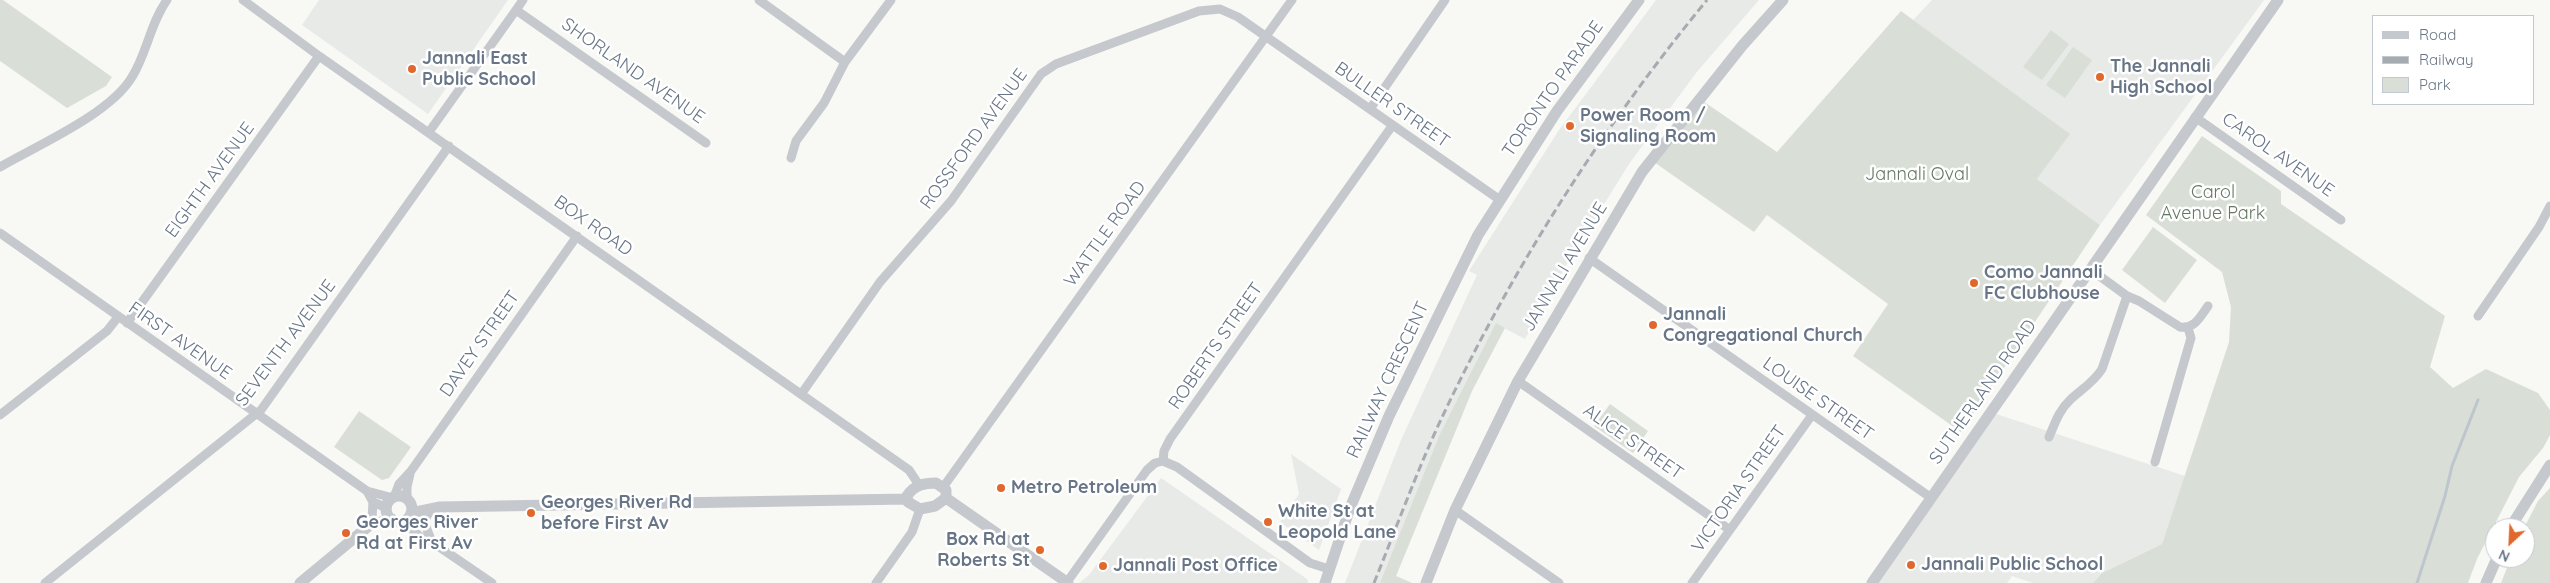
<!DOCTYPE html>
<style>
body{margin:0}
#map{position:relative;width:2550px;height:583px;overflow:hidden;background:#f8f8f5;font-family:Quicksand,sans-serif}
canvas{display:block}
.legend{position:absolute;left:2372px;top:15px;width:162px;height:90px;box-sizing:border-box;background:#fff;border:1px solid #c2c8cf;margin:0;padding:6px 9px;list-style:none;font-size:15px;color:#677586}
.legend li{display:flex;align-items:center;gap:10px;height:25px}
.legend b{width:25px;border:1px solid #c2c8cf}
.north{position:absolute;left:2485px;top:518px;width:50px;height:50px;box-sizing:border-box;background:#fff;border:1px solid #c2c8cf;border-radius:50%;rotate:205deg;font-size:14px;font-weight:700;line-height:20px;text-align:center;color:#677586}
.north::after{content:'';display:block;margin:auto;width:18px;height:22px;background:#e1682c;clip-path:polygon(50% 0,100% 100%,50% 72%,0 100%)}
</style>
<div id="map">
<canvas width="2550" height="583"></canvas>
<ul class="legend">
<li><b style="height:6px;background:#c5c8cc"></b>Road</li>
<li><b style="height:6px;background:#a6abb1"></b>Railway</li>
<li><b style="height:14px;background:#d9dfd6"></b>Park</li>
</ul>
<div class="north">N</div>
</div>
<script>
const g = document.querySelector('canvas').getContext('2d');
g.lineJoin = 'round';
function paint(path, color) { g.fillStyle = color; g.fill(path, 'evenodd'); }
function trace(path, color, width, dash) { g.strokeStyle = color; g.lineWidth = width; g.lineCap = dash ? 'butt' : 'round'; g.setLineDash(dash || []); g.stroke(path); }
function drawText(font, color, halo, rows, align = 'center') {
  g.font = font + ' Quicksand,sans-serif'; g.lineWidth = 5; g.setLineDash([]); g.textBaseline = 'middle'; g.strokeStyle = halo; g.fillStyle = color; for (const [text, x, y, turn = 0] of rows) {
    g.save(); g.translate(x, y); g.rotate((+turn || 0) * Math.PI / 180); g.textAlign = isNaN(turn) ? turn : align; if (halo) g.strokeText(text, 0, 0); g.fillText(text, 0, 0); g.restore();
  }
}
const built = new Path2D(`
 M 319,0 L 508,0 L 428,114 L 302,25 Z
 M 1656,0 L 1759,0 L 1696,73 L 1629,164 L 1565,267 L 1525,339 L 1504,328 L 1472,391 L 1396,576 L 1412,583 L 1345,583 L 1401,440 L 1477,275 L 1469,271 L 1559,130 Z
 M 1932,0 L 2264,0 L 2100,225 L 2037,179 L 2069,134 L 1913,20 Z
 M 1990,412 L 2185,476 L 2162,544 L 2102,573 L 2093,583 L 2033,583 L 2012,576 L 2007,583 L 1872,583 Z
 M 1291,454 L 1341,489 L 1319,550 L 1280,522 L 1299,494 Z
 M 1161,478 L 1307,579 L 1308,583 L 1079,583 L 1089,575 Z`);
const green = new Path2D(`
 M 0,0 L 3,0 L 112,77 L 106,86 L 67,108 L 0,61 Z
 M 1901,11 L 2070,134 L 2037,179 L 2100,225 L 1961,432 L 1853,356 L 1888,304 L 1767,215 L 1754,232 L 1651,160 L 1700,99 L 1777,152 Z
 M 2051,30 L 2069,44 L 2042,80 L 2023,67 Z
 M 2073,47 L 2092,60 L 2065,98 L 2046,85 Z
 M 2202,136 L 2281,191 L 2281,204 L 2445,316 L 2430,367 L 2453,388 L 2486,369 L 2538,393 L 2550,410 L 2550,435 L 2543,448 L 2519,477 L 2477,559 L 2468,583 L 2093,583 L 2102,573 L 2162,544 L 2229,342 L 2231,307 L 2222,272 L 2146,215 Z
 M 2153,227 L 2197,260 L 2165,303 L 2122,270 Z
 M 1496,323 L 1505,328 L 1472,391 L 1396,576 L 1412,583 L 1380,583 L 1440,434 Z
 M 1610,404 L 1648,431 L 1633,453 L 1594,426 Z
 M 359,411 L 411,447 L 389,478 L 382,480 L 334,447 Z
 M 2550,488 L 2550,583 L 2501,583 L 2511,558 L 2525,558 L 2524,528 L 2538,501 Z`);
const stream = new Path2D(`
 M 2417,583 L 2445,496 L 2452,466 L 2478,400`);
const minor = new Path2D(`
 M 243,0 L 319,56 L 909,470 L 919,485
 M 759,0 L 845,62
 M 516,10 L 523,0
 M 1370,109 L 1445,0
 M 2195,117 L 2341,220
 M 429,132 L 516,10 L 706,143
 M 791,158 L 796,141 L 824,103 L 845,62 L 891,0
 M 0,167 C 38,145 110,114 132,77 C 147,53 150,24 167,0
 M 0,233 L 367,491 L 393,498
 M 1589,258 L 1930,497
 M 2090,269 L 2127,296 L 2139,301 L 2180,327 C 2195,329 2200,317 2208,306
 M 2478,316 L 2539,227 L 2550,206
 M 127,323 L 319,56
 M 1518,381 L 1730,530
 M 802,393 L 880,282 L 951,201 L 1041,74 L 1056,64 L 1199,11 L 1220,9 L 1238,17 L 1500,200
 M 0,415 L 107,331 L 118,317
 M 2049,437 C 2055,423 2059,410 2071,399 C 2082,389 2094,382 2102,369 L 2127,296
 M 1163,461 L 1164,451 L 1170,439 L 1392,126
 M 1163,461 L 1177,467 L 1310,563 L 1329,569
 M 2155,462 L 2191,338 L 2188,328
 M 944,486 L 1292,0
 M 367,491 L 373,502 L 387,508
 M 394,497 L 399,484 L 411,471 L 577,236
 M 407,499 L 407,487 L 410,474
 M 1455,510 L 1559,583
 M 372,518 L 373,502
 M 402,521 L 423,539 L 432,542 L 492,583
 M 432,542 L 424,522 L 428,514 L 436,509
 M 1067,582 L 1147,470 L 1155,463 L 1163,461
 M 45,583 L 261,410 L 449,146
 M 876,583 L 912,532 L 920,509
 M 1692,583 L 1812,415`);
const tertiary = new Path2D(`
 M 936,483 L 946,490 L 946,498 L 935,506 L 920,509 L 908,502 L 907,496 C 914,485 924,483 936,483 Z
 M386 509a13 13 0 1 1 26 0a13 13 0 1 1-26 0Z
 M 946,498 L 1068,583
 M 411,513 L 440,507 L 907,499
 M 2510,528 L 2550,465
 M 300,583 L 370,525 L 392,519
 M 1325,583 L 1350,508 L 1389,416 L 1478,235 L 1557,111 L 1639,0
 M 1426,583 L 1455,510 L 1518,381 L 1642,172 L 1742,46 L 1783,0
 M 1872,583 L 2278,0
 M 2486,583 L 2497,558`);
const rail = new Path2D(`
 M 1374,583 C 1395,531 1414,479 1437,428 C 1508,275 1600,130 1707,0`);
const markers = [
 [412,69,5,"#e1682c"],
 [2100,77,5,"#e1682c"],
 [1570,126,5,"#e1682c"],
 [1974,283,5,"#e1682c"],
 [1653,325,5,"#e1682c"],
 [1001,488,5,"#e1682c"],
 [531,513,5,"#e1682c"],
 [1268,522,5,"#e1682c"],
 [346,533,5,"#e1682c"],
 [1040,550,5,"#e1682c"],
 [1911,565,5,"#e1682c"],
 [1103,566,5,"#e1682c"]
];
const poiNames = [
 ["Jannali East",422,59],
 ["Public School",422,80],
 ["The Jannali",2110,67],
 ["High School",2110,88],
 ["Power Room /",1580,116],
 ["Signaling Room",1580,137],
 ["Como Jannali",1984,273],
 ["FC Clubhouse",1984,294],
 ["Jannali",1663,315],
 ["Congregational Church",1663,336],
 ["Metro Petroleum",1011,488],
 ["Georges River Rd",541,503],
 ["before First Av",541,524],
 ["White St at",1278,512],
 ["Leopold Lane",1278,533],
 ["Georges River",356,523],
 ["Rd at First Av",356,544],
 ["Box Rd at",1030,540,"right"],
 ["Roberts St",1030,561,"right"],
 ["Jannali Public School",1921,565],
 ["Jannali Post Office",1113,566]
];
const streetNames = [
 ["SHORLAND AVENUE",633,71,35],
 ["TORONTO PARADE",1553,89,-55],
 ["BULLER STREET",1392,105,35],
 ["ROSSFORD AVENUE",974,139,-54],
 ["CAROL AVENUE",2278,155,35],
 ["EIGHTH AVENUE",210,180,-54],
 ["BOX ROAD",593,226,35],
 ["WATTLE ROAD",1105,234,-54],
 ["JANNALI AVENUE",1565,267,-59],
 ["FIRST AVENUE",180,341,35],
 ["SEVENTH AVENUE",286,343,-53],
 ["DAVEY STREET",480,344,-55],
 ["ROBERTS STREET",1216,346,-55],
 ["RAILWAY CRESCENT",1388,380,-65],
 ["SUTHERLAND ROAD",1983,392,-55],
 ["LOUISE STREET",1818,399,35],
 ["ALICE STREET",1633,442,35],
 ["VICTORIA STREET",1739,489,-55]
];
const parkNames = [
 ["Jannali Oval",1917,175],
 ["Carol",2213,193],
 ["Avenue Park",2213,214]
];
paint(built, '#e8eae8');
paint(green, '#d9dfd6');
trace(stream, '#bdc6cc', 3);
trace(minor, '#c5c8cc', 9);
trace(tertiary, '#c5c8cc', 11);
trace(rail, '#a6abb1', 3, [8, 4]);
for (const [x, y, r, color] of markers) { const dot = new Path2D(); dot.arc(x, y, r, 0, 2 * Math.PI); g.fillStyle = color; g.fill(dot); trace(dot, '#fff', 2); }
drawText('bold 18px', '#677586', '#fff', poiNames, 'left');
drawText('18px', '#677586', '#fff', streetNames);
drawText('18px', '#647862', '#fff', parkNames);
</script>
